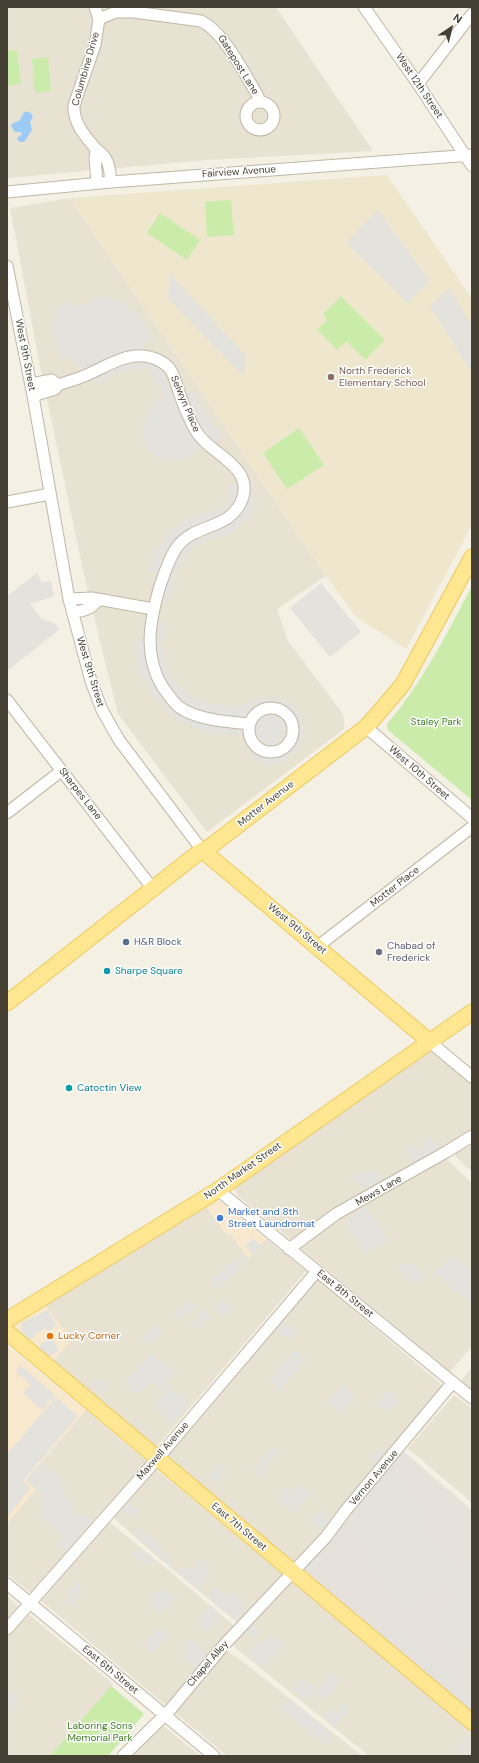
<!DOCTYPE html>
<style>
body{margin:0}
#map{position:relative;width:479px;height:1763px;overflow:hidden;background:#f4f0e4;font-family:"DM Sans",sans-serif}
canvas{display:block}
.frame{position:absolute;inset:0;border:8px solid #464034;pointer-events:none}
.north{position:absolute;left:431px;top:8px;width:40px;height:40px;-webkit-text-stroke:3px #fff;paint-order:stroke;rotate:35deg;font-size:11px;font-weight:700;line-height:16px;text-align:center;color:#464034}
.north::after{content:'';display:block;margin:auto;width:14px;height:18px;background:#464034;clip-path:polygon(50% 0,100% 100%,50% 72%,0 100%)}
</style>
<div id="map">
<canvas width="479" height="1763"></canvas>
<div class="frame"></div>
<div class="north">N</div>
</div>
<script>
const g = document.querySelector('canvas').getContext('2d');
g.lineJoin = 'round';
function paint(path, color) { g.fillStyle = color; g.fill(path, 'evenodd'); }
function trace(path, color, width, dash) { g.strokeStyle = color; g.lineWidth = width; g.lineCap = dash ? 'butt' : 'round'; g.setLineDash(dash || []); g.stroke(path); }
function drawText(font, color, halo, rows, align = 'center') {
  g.font = font + ' "DM Sans",sans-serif'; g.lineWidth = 3; g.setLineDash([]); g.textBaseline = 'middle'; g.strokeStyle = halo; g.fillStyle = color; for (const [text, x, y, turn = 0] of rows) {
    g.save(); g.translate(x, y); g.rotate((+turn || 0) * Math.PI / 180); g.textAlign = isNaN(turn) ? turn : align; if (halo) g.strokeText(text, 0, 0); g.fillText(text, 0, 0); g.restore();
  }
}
const residential = new Path2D(`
 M 7,7 L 276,7 L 373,151 L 207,160 L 7,178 Z
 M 70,198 L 326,576 L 277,609 L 288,641 L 343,714 L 344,721 L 344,729 L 207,832 L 118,714 L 86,584 L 41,371 L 10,208 Z
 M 430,1050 L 472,1084 L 472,1130 L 448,1146 L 294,1242 L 238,1196 L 234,1187 Z
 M 472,1139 L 472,1172 L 455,1156 L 457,1150 Z
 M 443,1156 L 472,1183 L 472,1346 L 450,1372 L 298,1246 L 334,1218 Z
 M 206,1206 L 227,1235 L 230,1233 L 248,1258 L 266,1239 L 306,1271 L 154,1450 L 51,1363 L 57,1356 L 54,1317 L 43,1303 Z
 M 316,1278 L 444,1387 L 293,1566 L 164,1457 Z
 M 472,1367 L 472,1390 L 461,1381 Z
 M 454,1395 L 472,1409 L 472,1503 L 408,1448 Z
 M 86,1410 L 150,1464 L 33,1595 L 7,1574 L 7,1523 L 36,1489 L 25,1481 Z
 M 154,1468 L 283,1574 L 239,1624 L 154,1554 L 113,1517 Z
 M 108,1521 L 166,1568 L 238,1629 L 169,1708 L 39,1599 Z
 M 289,1578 L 472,1730 L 454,1754 L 450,1756 L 369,1756 L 232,1645 Z
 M 7,1596 L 22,1609 L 7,1628 Z
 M 26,1612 L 113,1684 L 50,1756 L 7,1756 L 7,1635 Z
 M 227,1651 L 242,1661 L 361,1755 L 227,1756 L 173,1711 L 216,1661 Z
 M 160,1723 L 200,1756 L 131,1756 Z`);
const commercial = new Path2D(`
 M 217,1199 L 266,1239 L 248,1258 L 230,1233 L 227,1235 L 206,1206 Z
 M 43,1303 L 68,1334 L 72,1340 L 51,1363 L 10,1333 L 10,1321 Z
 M 7,1345 L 86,1410 L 25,1480 L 36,1489 L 7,1523 Z`);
const industrial = new Path2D(`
 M 402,1450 L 472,1510 L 472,1713 L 302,1568 Z
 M 472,1730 L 472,1756 L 450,1756 L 454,1754 Z`);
const education = new Path2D(`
 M 387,175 L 472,299 L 472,525 L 406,649 L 356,617 L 326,576 L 70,198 Z`);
const green = new Path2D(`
 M 17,50 L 21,84 L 7,86 L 7,51 Z
 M 48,57 L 51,91 L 35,93 L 32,59 Z
 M 231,200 L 234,235 L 207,237 L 205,202 Z
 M 160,213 L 200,240 L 187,260 L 147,233 Z
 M 341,296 L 385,340 L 365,360 L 347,341 L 337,350 L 317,330 L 327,320 L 323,314 Z
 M 299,428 L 324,465 L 287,489 L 263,453 Z
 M 472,586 L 472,800 L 388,730 L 387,724 C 423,682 446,635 472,586 Z
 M 111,1686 L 144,1714 L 108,1756 L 50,1756 Z`);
const parking = new Path2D(`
 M 378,210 L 430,281 L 408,303 L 346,243 Z
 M 170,274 L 245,355 L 244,377 L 168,298 Z
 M 449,288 L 472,325 L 472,373 L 430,306 Z
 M 96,295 L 112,298 L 124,303 L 139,315 L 148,330 L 151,341 L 144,342 L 144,361 L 154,363 L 161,368 L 173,396 L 194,392 L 205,416 L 222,436 L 217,441 L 180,460 L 161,458 L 153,453 L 146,444 L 143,434 L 147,414 L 159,399 L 164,398 L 153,372 L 148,369 L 129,370 L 116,373 L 99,385 L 95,379 L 69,357 L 62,359 L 52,328 L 53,319 L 57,310 L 69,299 L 74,306 L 92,303 Z
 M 249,484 L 249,496 L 257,498 L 251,516 L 233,532 L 203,542 L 190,551 L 180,564 L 169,602 L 152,597 L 157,573 L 149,570 L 151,562 L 156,551 L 170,531 L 187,519 L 214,511 L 222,507 L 228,501 L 230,491 L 230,485 Z
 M 37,573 L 42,582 L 51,581 L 54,596 L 30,604 L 41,618 L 55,624 L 60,629 L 7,671 L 7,596 Z
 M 321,583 L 361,632 L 330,657 L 290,608 Z
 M 158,621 L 165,623 L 162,643 L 165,660 L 169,671 L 179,685 L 193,698 L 208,704 L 237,707 L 243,706 L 258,698 L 277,696 L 285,699 L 292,704 L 299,712 L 304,727 L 302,741 L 292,756 L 274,765 L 265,765 L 257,761 L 249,752 L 254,746 L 246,735 L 209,733 L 181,722 L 160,705 L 139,672 L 136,655 L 135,639 L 144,639 L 146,626 Z
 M 429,1137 L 443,1148 L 417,1163 L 406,1152 L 413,1145 L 420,1150 Z
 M 373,1170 L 383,1179 L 370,1190 L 359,1185 L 352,1178 L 359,1172 Z
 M 366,1207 L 389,1240 L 366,1255 L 344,1222 Z
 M 253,1238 L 261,1246 L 252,1254 L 245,1246 Z
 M 453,1255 L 472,1271 L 472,1304 L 435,1274 Z
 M 246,1256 L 248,1258 L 218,1289 L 214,1289 L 209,1282 L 217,1276 L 224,1269 L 233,1262 L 234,1264 Z
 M 402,1262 L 415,1265 L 422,1271 L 423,1278 L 420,1282 L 414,1284 L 398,1270 Z
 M 222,1298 L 233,1310 L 226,1318 L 214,1307 Z
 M 192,1300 L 197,1307 L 178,1320 L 173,1312 Z
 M 48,1310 L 57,1326 L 48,1331 L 46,1328 L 36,1334 L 30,1340 L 21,1331 L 21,1323 Z
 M 204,1310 L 210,1317 L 197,1328 L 191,1323 Z
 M 284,1320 L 298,1331 L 290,1341 L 276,1330 Z
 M 158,1324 L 164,1331 L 149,1344 L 143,1337 Z
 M 52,1338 L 59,1351 L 48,1357 L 39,1349 L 41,1344 Z
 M 295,1350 L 306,1359 L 280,1390 L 269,1381 Z
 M 152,1354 L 174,1373 L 165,1383 L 189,1403 L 173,1423 L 153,1407 L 165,1392 L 150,1381 L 138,1395 L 124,1384 Z
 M 20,1365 L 55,1395 L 42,1410 L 23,1393 L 31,1385 L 15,1371 Z
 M 100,1378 L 108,1385 L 100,1394 L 92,1386 Z
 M 342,1385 L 356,1396 L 342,1413 L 328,1402 Z
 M 388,1390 L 399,1400 L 388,1414 L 377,1403 Z
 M 56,1397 L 78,1416 L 23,1481 L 31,1488 L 7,1517 L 7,1454 Z
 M 273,1447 L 278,1452 L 264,1467 L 268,1471 L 262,1478 L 252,1469 Z
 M 379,1448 L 387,1454 L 382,1460 L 375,1463 L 368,1456 L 372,1452 L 374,1453 Z
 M 41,1462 L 63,1479 L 60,1484 L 66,1488 L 61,1494 L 72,1502 L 68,1507 L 80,1517 L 83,1513 L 97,1524 L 68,1553 L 57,1544 L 64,1536 L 41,1516 L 45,1507 L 41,1492 L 29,1483 L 32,1479 L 29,1477 Z
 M 220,1464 L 227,1470 L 214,1484 L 207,1478 Z
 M 390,1470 L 412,1489 L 412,1500 L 428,1513 L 416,1528 L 457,1562 L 459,1566 L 466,1564 L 472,1558 L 472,1640 L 460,1654 L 439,1635 L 443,1630 L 434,1623 L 457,1596 L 444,1584 L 433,1596 L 429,1592 L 412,1612 L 383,1587 L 388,1581 L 364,1560 L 372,1551 L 350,1532 L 360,1510 L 357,1508 Z
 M 300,1485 L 312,1494 L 294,1514 L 276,1499 L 287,1487 L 293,1492 Z
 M 128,1502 L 140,1511 L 133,1519 L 122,1509 Z
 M 321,1509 L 328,1515 L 325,1519 L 328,1521 L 321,1530 L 311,1521 Z
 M 137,1528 L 141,1530 L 143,1530 L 164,1547 L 159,1552 L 173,1563 L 170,1567 L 133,1532 Z
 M 139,1547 L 155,1560 L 149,1567 L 133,1554 Z
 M 200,1559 L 209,1566 L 209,1572 L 203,1580 L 203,1587 L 200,1591 L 177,1571 L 182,1565 L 190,1571 Z
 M 76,1581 L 82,1585 L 77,1598 L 70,1606 L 65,1603 L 70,1596 L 68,1592 Z
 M 215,1587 L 226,1597 L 231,1592 L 242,1601 L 239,1604 L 245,1609 L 236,1620 L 207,1596 Z
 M 164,1588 L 176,1597 L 160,1615 L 154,1610 L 150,1601 L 151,1594 Z
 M 210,1605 L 221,1615 L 207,1632 L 196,1622 Z
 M 251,1623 L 260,1631 L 254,1639 L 244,1631 Z
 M 160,1626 L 171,1634 L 153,1652 L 145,1646 Z
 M 399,1629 L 461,1684 L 458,1687 L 472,1700 L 472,1709 L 391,1637 Z
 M 270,1636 L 284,1642 L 263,1668 L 247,1655 L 257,1645 Z
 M 190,1639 L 210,1657 L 199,1671 L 184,1658 L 189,1652 L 183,1647 Z
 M 331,1673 L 341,1680 L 325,1701 L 315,1693 Z
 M 302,1678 L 317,1689 L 307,1701 L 292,1690 Z
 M 7,1691 L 18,1697 L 17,1706 L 7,1718 Z
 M 289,1699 L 335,1737 L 326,1746 L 281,1708 Z
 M 343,1703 L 350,1709 L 335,1727 L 323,1717 L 332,1706 L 337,1710 Z`);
const water = new Path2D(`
 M 24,112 C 29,111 32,113 33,117 L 30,122 L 32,130 L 24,142 L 19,142 L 17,138 L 22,134 L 21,132 L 15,132 L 11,126 L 12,124 L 20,120 Z`);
const minor = new Path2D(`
 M 95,7 L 99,19 L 95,45 L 74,105 C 73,123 85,136 96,149
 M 364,7 L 418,84 L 472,166
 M 99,19 L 116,12 L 134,12 L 201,21 C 224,32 244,73 258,96 L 258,102
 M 418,84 L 472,14
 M246 116a14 14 0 1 1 28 0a14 14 0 1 1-28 0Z
 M 97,183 L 95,157 L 96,149 C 110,159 109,167 111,182
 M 7,192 L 111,182 L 472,155
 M 7,266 L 33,396 L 69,599 L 91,681 L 102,710 L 119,740 L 202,850
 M 31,384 L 52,380 L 58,385 L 55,389 L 33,396
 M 58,385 C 66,382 75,380 84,376 C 105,368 129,349 153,358 C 159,360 166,364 170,369 C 174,375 176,383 178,389 C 183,404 189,421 198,434 C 211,454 252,466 243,497 C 232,531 195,522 177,547 C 169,558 165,572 160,586 C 150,619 143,654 162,686 C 167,693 172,701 179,707 C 197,720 228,722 250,724
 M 7,502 L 50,494
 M 69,599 L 92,598 L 153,609
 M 73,612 C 84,611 91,609 98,600
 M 7,700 L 153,889
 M249 730a22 22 0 1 1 44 0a22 22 0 1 1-44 0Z
 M 366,727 L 472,818
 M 7,813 L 61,771
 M 317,947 L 472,827
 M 430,1042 L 472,1077
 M 218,1190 L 472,1398
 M 289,1249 L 336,1214 L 446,1152 L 472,1136
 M 7,1584 L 214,1756
 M 7,1629 L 158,1458 L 317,1271
 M 123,1756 L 170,1710 L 224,1645 L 326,1537 L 346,1510 L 453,1382`);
const major = new Path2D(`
 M 202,850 L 430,1042
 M 7,1003 L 202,850 L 211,846 L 366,727 L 375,717 L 403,684 L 472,557
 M 7,1320 L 218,1190 L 472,1012
 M 7,1332 L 472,1722`);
const markers = [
 [331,377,4,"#8d6e63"],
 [126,942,4,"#5c6f8a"],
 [379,952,4,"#6b7280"],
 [107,971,4,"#0f9aa8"],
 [69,1088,4,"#0f9aa8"],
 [220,1218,4,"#3f7fe0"],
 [50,1336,4,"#e8710a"]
];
const streetNames = [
 ["Gatepost Lane",238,65,58],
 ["Columbine Drive",86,69,-74],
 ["West 12th Street",419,86,56],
 ["Fairview Avenue",239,172,-4],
 ["West 9th Street",25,355,79],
 ["Selwyn Place",185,404,67],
 ["West 9th Street",90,672,73],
 ["West 10th Street",419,773,41],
 ["Sharpes Lane",80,794,52],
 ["Motter Avenue",266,804,-38],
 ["Motter Place",395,887,-38],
 ["West 9th Street",297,929,40],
 ["North Market Street",243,1171,-35],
 ["Mews Lane",379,1191,-30],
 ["East 8th Street",345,1294,39],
 ["Maxwell Avenue",163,1451,-49],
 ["Vernon Avenue",374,1478,-50],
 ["East 7th Street",239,1527,40],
 ["Chapel Alley",208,1664,-49],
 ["East 6th Street",110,1670,40]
];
const educationNames = [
 ["North Frederick",339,371],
 ["Elementary School",339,383]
];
const parkNames = [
 ["Staley Park",436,722],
 ["Laboring Sons",100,1726],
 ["Memorial Park",100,1738]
];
const serviceNames = [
 ["H&R Block",134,942]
];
const worshipNames = [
 ["Chabad of",387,946],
 ["Frederick",387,958]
];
const cultureNames = [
 ["Sharpe Square",115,971],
 ["Catoctin View",77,1088]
];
const shopNames = [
 ["Market and 8th",228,1212],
 ["Street Laundromat",228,1224]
];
const foodNames = [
 ["Lucky Corner",58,1336]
];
paint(residential, '#e8e2d2');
paint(commercial, '#f8e8ce');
paint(industrial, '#e6e1da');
paint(education, '#eee7cd');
paint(green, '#caebaa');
paint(parking, '#e4e2dd');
paint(water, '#9ccbf5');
trace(minor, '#c0b8a6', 13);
trace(major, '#ecc95a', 17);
trace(minor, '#fff', 11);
trace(major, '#ffe792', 15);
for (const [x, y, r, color] of markers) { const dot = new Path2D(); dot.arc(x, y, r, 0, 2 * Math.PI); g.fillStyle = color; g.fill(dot); trace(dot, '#fff', 1.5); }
drawText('10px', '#464034', '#fff', streetNames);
drawText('10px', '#785e54', '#fff', educationNames, 'left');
drawText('10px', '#3f7c23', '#fff', parkNames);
drawText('10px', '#4e5e75', '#fff', serviceNames, 'left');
drawText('10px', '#5b616d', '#fff', worshipNames, 'left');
drawText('10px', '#0d838f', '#fff', cultureNames, 'left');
drawText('10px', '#366cbe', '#fff', shopNames, 'left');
drawText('10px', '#c56008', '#fff', foodNames, 'left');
</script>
